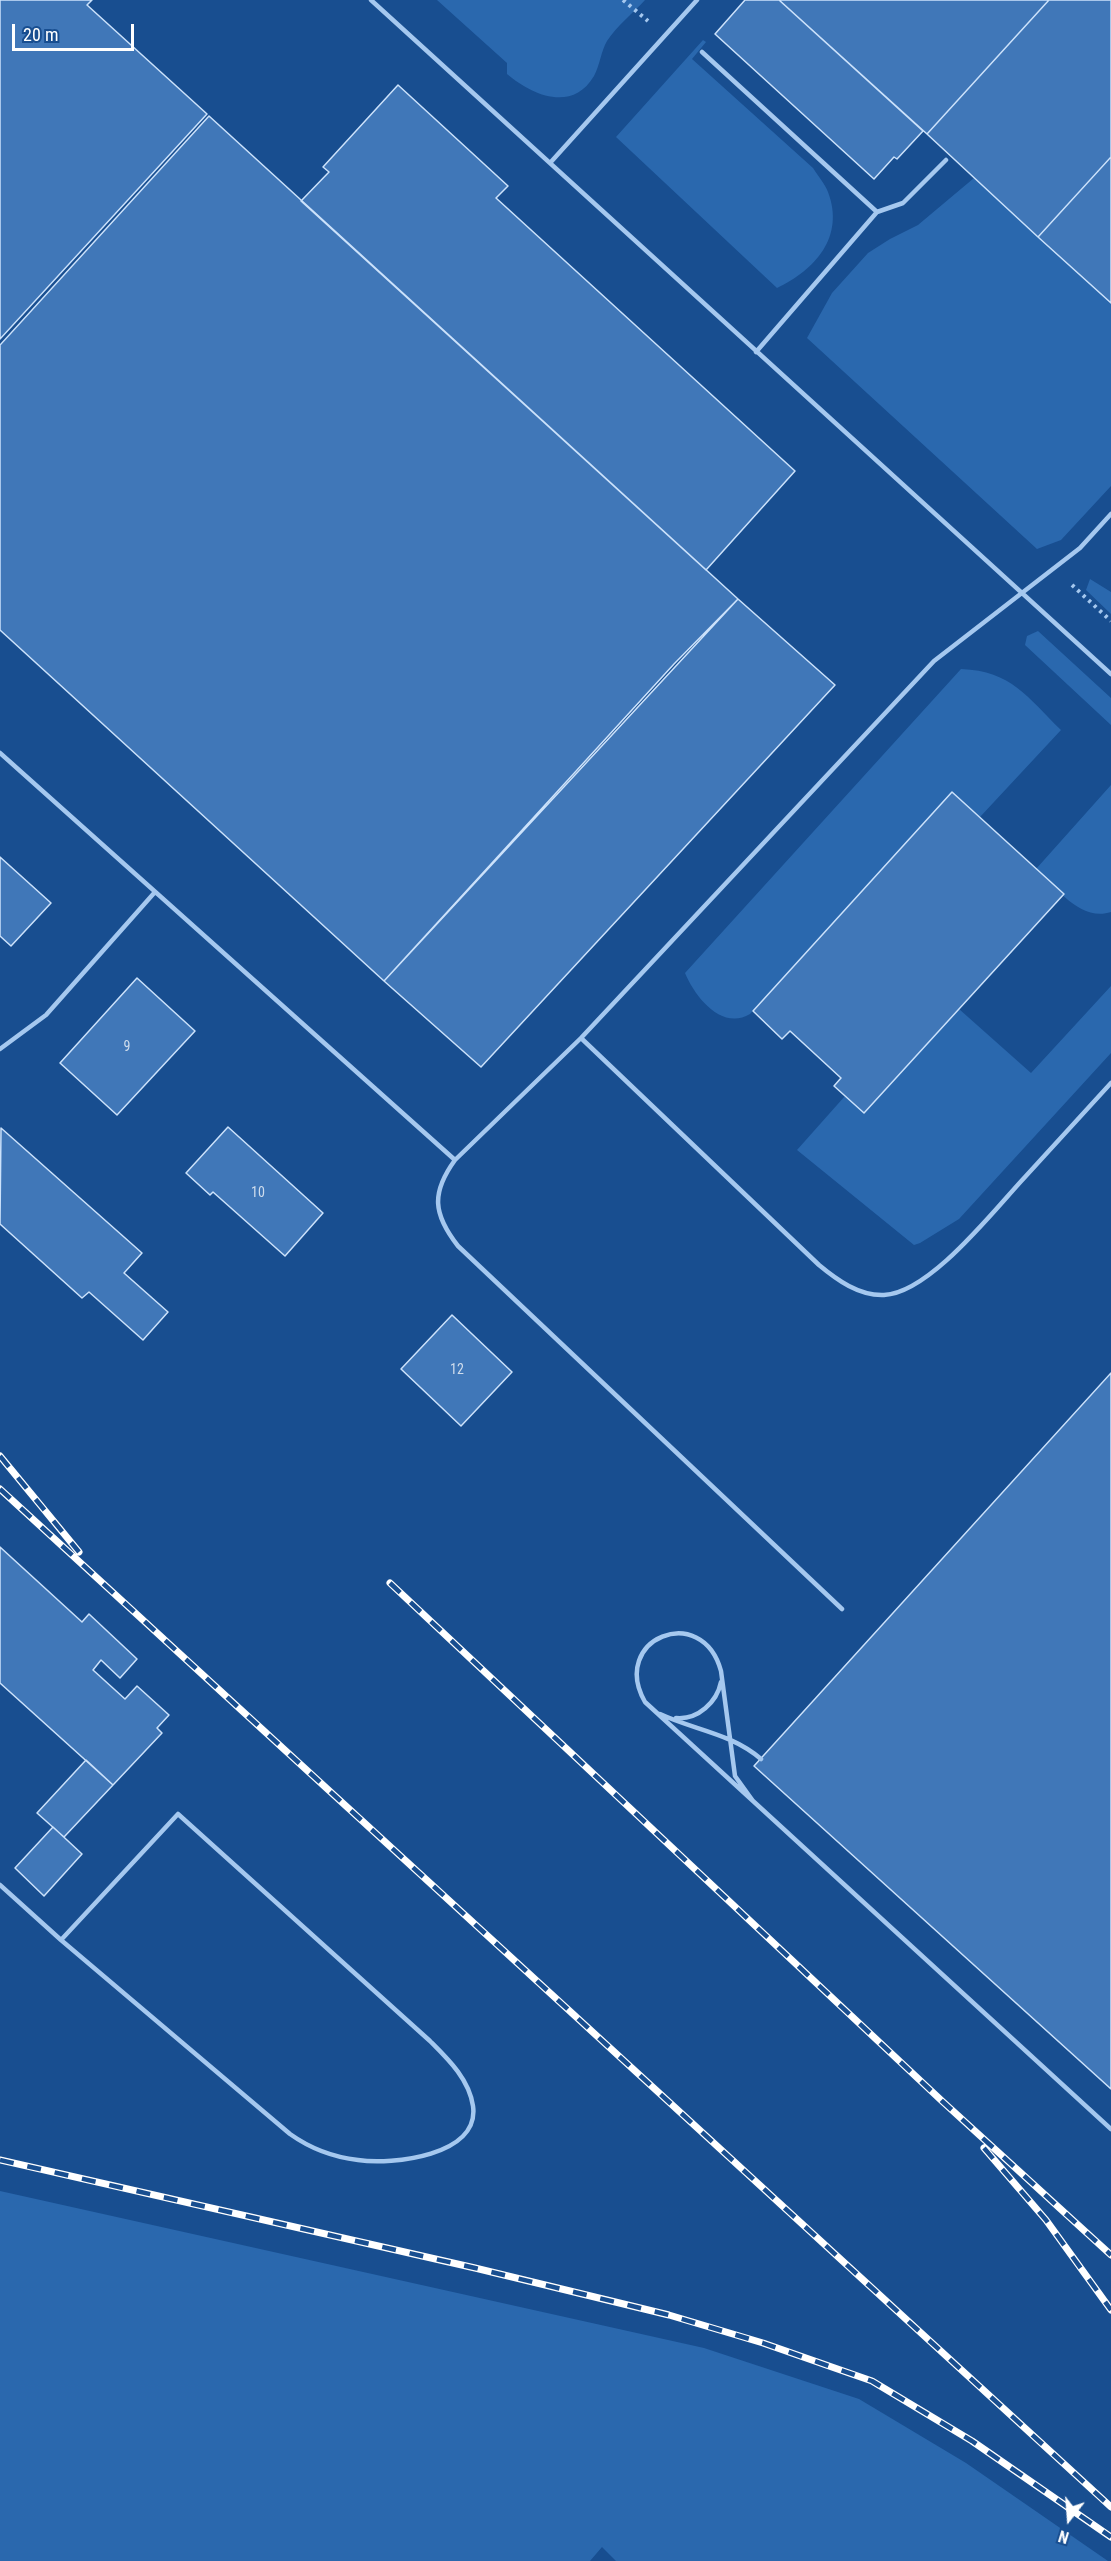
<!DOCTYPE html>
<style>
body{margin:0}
#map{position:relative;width:1111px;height:2561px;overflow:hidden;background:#184e90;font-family:"Roboto Condensed",sans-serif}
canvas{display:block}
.north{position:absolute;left:1039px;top:2489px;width:60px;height:60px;-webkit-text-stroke:4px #184e90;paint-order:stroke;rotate:197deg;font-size:16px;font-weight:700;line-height:24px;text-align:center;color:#fff}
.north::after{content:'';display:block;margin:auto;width:21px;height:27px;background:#fff;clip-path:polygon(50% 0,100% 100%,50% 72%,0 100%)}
.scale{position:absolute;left:12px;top:24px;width:122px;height:27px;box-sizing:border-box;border:3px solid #fff;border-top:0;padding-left:8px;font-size:18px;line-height:21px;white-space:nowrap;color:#fff;-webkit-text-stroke:4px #184e90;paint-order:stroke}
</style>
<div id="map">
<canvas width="1111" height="2561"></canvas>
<div class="north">N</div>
<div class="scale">20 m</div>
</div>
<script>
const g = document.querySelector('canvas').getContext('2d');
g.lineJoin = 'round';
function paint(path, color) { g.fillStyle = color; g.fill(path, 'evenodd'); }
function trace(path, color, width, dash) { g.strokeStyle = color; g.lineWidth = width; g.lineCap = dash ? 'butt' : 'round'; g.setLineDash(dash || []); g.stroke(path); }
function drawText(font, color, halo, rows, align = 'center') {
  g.font = font + ' "Roboto Condensed",sans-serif'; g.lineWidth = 4.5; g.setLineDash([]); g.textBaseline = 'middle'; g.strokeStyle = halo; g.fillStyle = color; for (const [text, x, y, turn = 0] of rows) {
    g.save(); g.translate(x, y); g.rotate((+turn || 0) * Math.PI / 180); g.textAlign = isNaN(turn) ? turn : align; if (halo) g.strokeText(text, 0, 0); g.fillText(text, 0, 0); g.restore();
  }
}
const green = new Path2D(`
 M 437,0 L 645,0 C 633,13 617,26 607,41 C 601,51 600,65 594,76 C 572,113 532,95 507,74 L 507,63 Z
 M 703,40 L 706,42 L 692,59 L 813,168 C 818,176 825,184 828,192 C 845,237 815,270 777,288 L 616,137 Z
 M 974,178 L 1111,303 L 1111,486 L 1061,540 L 1037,549 L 807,338 L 832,293 L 868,253 L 890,239 L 918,225 Z
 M 1090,579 L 1111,592 L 1111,614 L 1086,590 Z
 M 1038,631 L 1111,698 L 1111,725 L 1025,645 L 1027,636 Z
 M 961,669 C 1012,671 1027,697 1061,730 L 980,817 L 952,792 L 750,1014 C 722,1031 695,997 685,973 Z
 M 1111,785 L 1111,912 C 1080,922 1056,887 1036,869 Z
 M 1111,986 L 1111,1053 L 959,1219 L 920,1243 L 914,1245 L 797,1150 L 845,1096 L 864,1113 L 959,1009 L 1031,1073 Z
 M 0,2191 L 704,2348 L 859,2399 L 966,2463 L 1108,2561 L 616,2561 L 602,2547 L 590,2561 L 0,2561 Z`);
const building = new Path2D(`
 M 0,0 L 92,0 L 87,5 L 207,114 L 0,339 Z
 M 745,0 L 779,0 L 923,131 L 897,159 L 894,157 L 874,179 L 715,34 Z
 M 779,0 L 1049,0 L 927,134 Z
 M 1049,0 L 1111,0 L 1111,157 L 1038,237 L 927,134 Z
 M 398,85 L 508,186 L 496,198 L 795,471 L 706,570 L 301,201 L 329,172 L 323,167 Z
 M 209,116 L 738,599 L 674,664 L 384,981 L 0,630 L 0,345 Z
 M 1111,157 L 1111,303 L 1038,237 Z
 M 738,599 L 835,685 L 481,1067 L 384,981 Z
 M 952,792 L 1064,894 L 864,1113 L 834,1086 L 841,1078 L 790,1031 L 782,1039 L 753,1011 Z
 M 0,857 L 51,903 L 11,946 L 0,936 Z
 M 137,978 L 195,1031 L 117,1115 L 60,1063 Z
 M 228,1127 L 323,1213 L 285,1256 L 213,1192 L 210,1195 L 186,1173 Z
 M 1,1128 L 142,1253 L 124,1273 L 168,1312 L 143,1340 L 89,1292 L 82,1298 L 0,1224 Z
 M 452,1315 L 512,1372 L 461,1426 L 401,1369 Z
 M 1111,1373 L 1111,2089 L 754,1766 Z
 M 0,1547 L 82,1622 L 89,1614 L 137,1659 L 120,1678 L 101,1660 L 93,1670 L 125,1699 L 137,1686 L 169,1715 L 157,1728 L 162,1733 L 113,1785 L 0,1683 Z
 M 86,1760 L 113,1785 L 64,1837 L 37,1813 Z
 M 53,1827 L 82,1854 L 44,1896 L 15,1868 Z`);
const path = new Path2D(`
 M 623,0 L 648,21
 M 1072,585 L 1111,621`);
const lane = new Path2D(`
 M 371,0 L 1111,674
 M 702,52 L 877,212
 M 550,163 L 697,0
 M 756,352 L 877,212 L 903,203 L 946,160
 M 0,753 L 455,1160 C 431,1193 433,1214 458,1246 L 842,1609
 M 581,1038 L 819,1265 C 837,1280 859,1296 884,1295 C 930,1293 994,1210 1025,1177 C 1053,1146 1082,1115 1111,1083
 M 0,1049 L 46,1015 L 155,892
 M 455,1160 L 581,1038 L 934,661 L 1080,548 L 1111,514
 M 660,1714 C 694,1730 731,1733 761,1759
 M 676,1718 C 698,1720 717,1702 721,1682
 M 753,1801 L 735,1776 L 721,1671 C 702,1601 609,1639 645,1702 L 1111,2129
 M 0,1885 L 61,1940 L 290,2134 C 311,2149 332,2157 358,2160 C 392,2165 480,2156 473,2106 C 469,2079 448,2059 430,2041 L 178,1814 L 61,1940`);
const rail = new Path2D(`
 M 0,1456 L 79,1552
 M 0,1489 L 1111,2507
 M 390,1583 L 942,2101 L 1111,2255
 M 984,2148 L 1046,2220 L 1111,2310
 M 0,2160 L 475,2268 L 669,2315 L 763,2343 L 872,2381 L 972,2441 L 1111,2537`);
const numberNames = [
 ["9",127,1047],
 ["10",258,1193],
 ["12",457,1370]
];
paint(green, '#2a68ae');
paint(building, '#4077b8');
trace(building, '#cce2fb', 1.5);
trace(path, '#a5c8ef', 4, [3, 4.5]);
trace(lane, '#a5c8ef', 4.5);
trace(rail, '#fff', 7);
trace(rail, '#184e90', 4.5, [14]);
drawText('14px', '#cfdded', null, numberNames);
</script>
